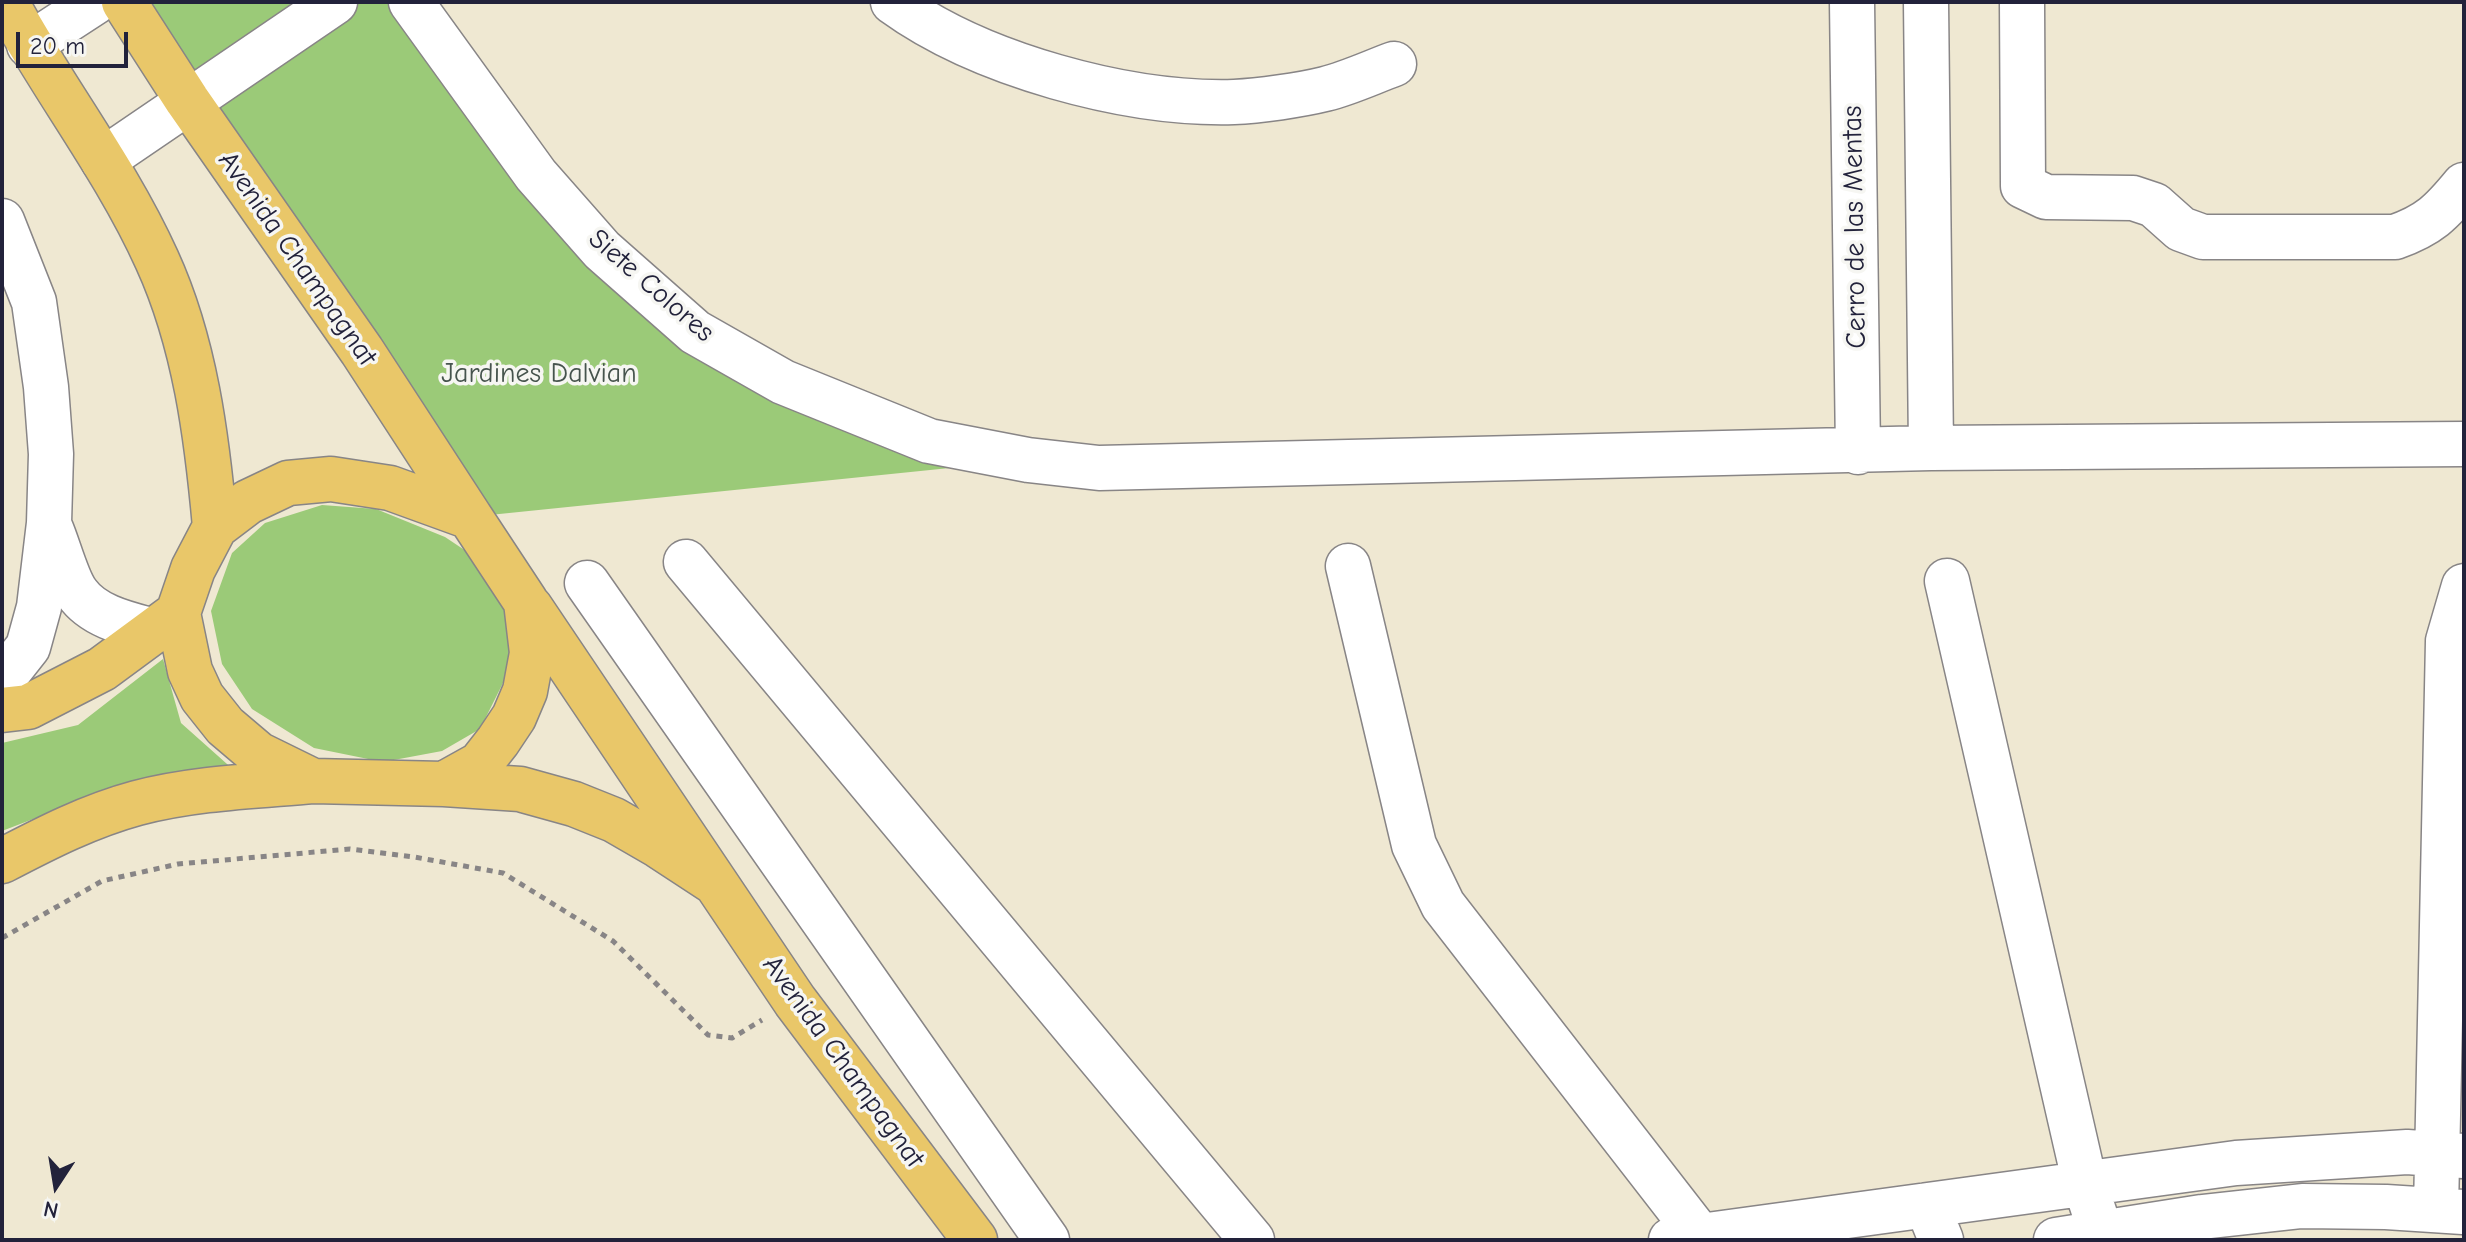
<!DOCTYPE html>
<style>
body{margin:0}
#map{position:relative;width:2466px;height:1242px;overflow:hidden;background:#efe8d2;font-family:"Comic Neue",sans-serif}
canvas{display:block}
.frame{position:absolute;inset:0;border:4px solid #22223b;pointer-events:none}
.north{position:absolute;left:16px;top:1146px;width:80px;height:80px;-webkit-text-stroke:6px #f6f6f2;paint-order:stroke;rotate:192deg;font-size:22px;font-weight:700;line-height:32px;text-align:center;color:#22223b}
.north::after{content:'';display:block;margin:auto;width:28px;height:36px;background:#22223b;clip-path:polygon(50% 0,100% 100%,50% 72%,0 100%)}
.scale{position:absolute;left:16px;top:32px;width:112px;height:36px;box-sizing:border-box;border:4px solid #22223b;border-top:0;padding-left:10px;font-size:24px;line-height:28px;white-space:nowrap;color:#22223b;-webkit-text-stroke:6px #f6f6f2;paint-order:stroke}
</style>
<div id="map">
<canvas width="2466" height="1242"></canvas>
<div class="frame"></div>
<div class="north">N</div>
<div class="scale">20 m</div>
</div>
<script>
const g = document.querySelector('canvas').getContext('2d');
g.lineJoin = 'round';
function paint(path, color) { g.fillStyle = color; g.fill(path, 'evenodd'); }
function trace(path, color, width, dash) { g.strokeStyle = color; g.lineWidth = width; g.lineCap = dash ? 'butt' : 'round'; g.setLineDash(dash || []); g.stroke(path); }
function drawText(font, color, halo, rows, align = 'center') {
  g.font = font + ' "Comic Neue",sans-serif'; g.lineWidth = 7; g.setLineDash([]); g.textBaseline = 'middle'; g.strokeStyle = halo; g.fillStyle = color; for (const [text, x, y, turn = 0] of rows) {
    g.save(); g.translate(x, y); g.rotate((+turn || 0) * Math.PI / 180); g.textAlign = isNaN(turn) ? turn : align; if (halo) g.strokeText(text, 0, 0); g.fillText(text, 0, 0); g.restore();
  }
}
const green = new Path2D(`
 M 124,2 L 411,2 L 695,332 L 1028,460 L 470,517 Z
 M 322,505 L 376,509 L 445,537 L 487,565 L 513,629 L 504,681 L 480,729 L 442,751 L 383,762 L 314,748 L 252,709 L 222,664 L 211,611 L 232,553 L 265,523 Z
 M 163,659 L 181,723 L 236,772 L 127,783 L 2,831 L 2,743 L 78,725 Z`);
const path = new Path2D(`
 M 2,938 L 102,881 L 178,864 L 350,849 L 414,857 L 503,873 L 613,941 L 708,1035 L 732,1038 L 762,1020`);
const minor = new Path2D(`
 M 411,2 L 536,175 L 602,250 L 695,332 L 783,382 L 929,441 L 1028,460 L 1099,468 L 1931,448 L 2464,444
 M 893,2 C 980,65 1127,105 1234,102 C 1259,101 1301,95 1325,89 C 1349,83 1372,72 1394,64
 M 1852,2 L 1858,452
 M 1926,2 L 1931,448
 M 2022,2 L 2023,186 L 2046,197 L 2133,198 L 2154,205 L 2181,229 L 2203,237 L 2395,237 C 2429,225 2441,213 2464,185
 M 29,45 L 95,2
 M 103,160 L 335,2
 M 2,221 L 34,302 L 46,387 L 51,454 L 49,523 L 39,607 L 28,647 L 2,680
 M 51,529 C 58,545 67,580 77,593 C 94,617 128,624 154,631
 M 686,562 L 1252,1240
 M 1348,566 L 1414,845 L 1443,905 L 1703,1240
 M 1947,581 L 2085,1184 L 2101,1233
 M 587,583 L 1047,1240
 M 1927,1205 L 1941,1240
 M 2436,1210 L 2448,641 L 2464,586
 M 1671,1240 L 2236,1163 L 2407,1152 L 2464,1156
 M 2056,1240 L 2202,1217 L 2302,1206 L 2386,1207 L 2463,1212`);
const major = new Path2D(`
 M 6,2 C 53,89 116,169 157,260 C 195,343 207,437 215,527
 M 124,2 L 187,100 L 362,351 L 470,517
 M 530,607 L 795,1001 L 975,1240
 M 2,710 L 28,707 L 102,669 L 178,613
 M 444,784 L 480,764 L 498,741 L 514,717 L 525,691 L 532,653 L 526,602 L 470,517 L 390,488 L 331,479 L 288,483 L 248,502 L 215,527 L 193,569 L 178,613 L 190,671 L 202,697 L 225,726 L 258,754 L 313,781 L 444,784 L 520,789 L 574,804 L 614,820 L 659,846 L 714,882
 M 2,861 C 46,838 89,816 137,803 C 194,788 255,786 313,781`);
const streetNames = [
 ["Cerro de las Mentas",1855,227,-91],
 ["Avenida Champagnat",297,259,55],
 ["Siete Colores",651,286,41],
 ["Avenida Champagnat",843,1062,54]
];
const parkNames = [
 ["Jardines Dalvian",539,374]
];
paint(green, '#9bca78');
trace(minor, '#888586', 47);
trace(major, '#888586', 47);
trace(path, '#888586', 5, [6, 6]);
trace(minor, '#fff', 44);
trace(major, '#e9c769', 44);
drawText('28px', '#22223b', '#f6f6f2', streetNames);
drawText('28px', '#46544d', '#f6f6f2', parkNames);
</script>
